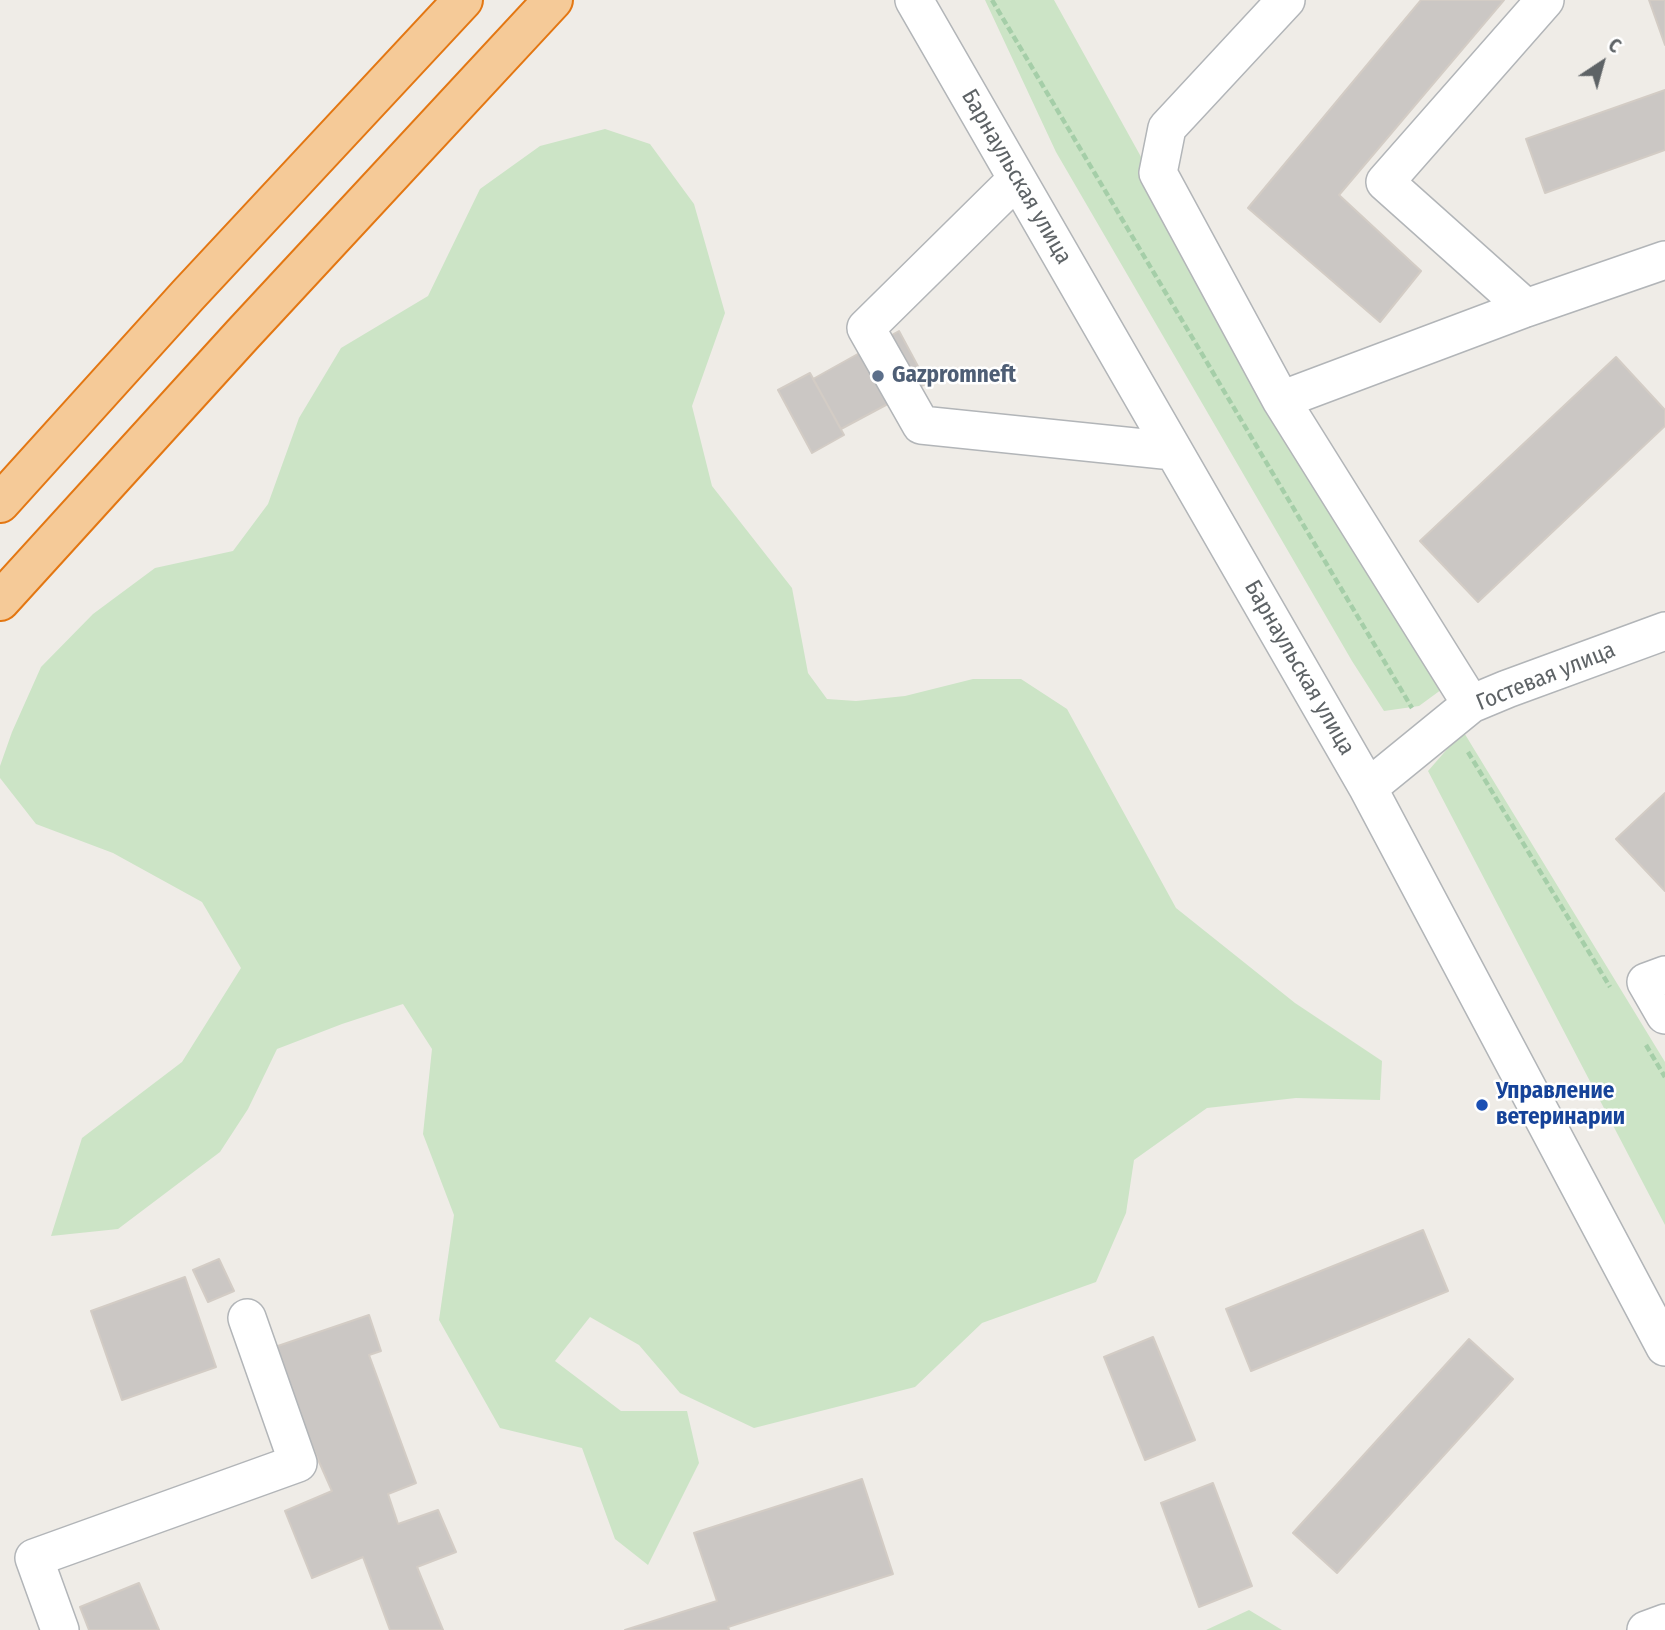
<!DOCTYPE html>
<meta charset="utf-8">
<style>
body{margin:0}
#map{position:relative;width:1665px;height:1630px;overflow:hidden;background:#efece7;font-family:"Fira Sans Condensed",sans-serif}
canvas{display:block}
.north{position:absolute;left:1567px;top:28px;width:70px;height:70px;-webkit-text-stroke:5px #fff;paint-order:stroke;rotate:36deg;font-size:19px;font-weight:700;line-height:28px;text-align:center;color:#5e6366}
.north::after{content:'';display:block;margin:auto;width:24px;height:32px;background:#5e6366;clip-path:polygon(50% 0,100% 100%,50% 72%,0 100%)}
</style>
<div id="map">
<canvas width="1665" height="1630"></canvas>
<div class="north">С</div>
</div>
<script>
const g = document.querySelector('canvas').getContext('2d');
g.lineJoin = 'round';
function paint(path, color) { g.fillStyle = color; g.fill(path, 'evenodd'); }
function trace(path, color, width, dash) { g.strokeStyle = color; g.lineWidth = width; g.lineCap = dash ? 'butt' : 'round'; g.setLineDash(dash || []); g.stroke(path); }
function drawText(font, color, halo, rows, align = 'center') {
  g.font = font + ' "Fira Sans Condensed",sans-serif'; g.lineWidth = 5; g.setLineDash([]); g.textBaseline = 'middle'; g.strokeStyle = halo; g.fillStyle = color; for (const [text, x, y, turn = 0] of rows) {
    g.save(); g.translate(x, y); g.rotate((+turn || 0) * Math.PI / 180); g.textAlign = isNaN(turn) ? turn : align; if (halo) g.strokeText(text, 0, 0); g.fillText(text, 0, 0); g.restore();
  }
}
const green = new Path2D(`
 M 985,0 L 1054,0 L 1196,256 L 1449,684 L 1419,706 L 1384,711 L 1352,661 L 1056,152 Z
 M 605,129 L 650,144 L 694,204 L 725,313 L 692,406 L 712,486 L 792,588 L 808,673 L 827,699 L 856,701 L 905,696 L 973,679 L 1021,679 L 1067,709 L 1176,908 L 1295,1003 L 1382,1061 L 1380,1100 L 1296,1098 L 1207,1108 L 1134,1160 L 1126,1213 L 1096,1282 L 982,1323 L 915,1387 L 754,1428 L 680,1393 L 639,1345 L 590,1317 L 555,1361 L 621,1411 L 687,1411 L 699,1463 L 648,1565 L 615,1539 L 582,1448 L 500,1428 L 439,1320 L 454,1215 L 423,1134 L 432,1049 L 403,1004 L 342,1024 L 277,1049 L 248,1109 L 220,1152 L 118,1229 L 51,1236 L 82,1138 L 182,1062 L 241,968 L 202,902 L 113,853 L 36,824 L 0,778 L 0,766 L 12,732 L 41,667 L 93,614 L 155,568 L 233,551 L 268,504 L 299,418 L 341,348 L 428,296 L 480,189 L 540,146 Z
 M 1463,731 L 1665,1062 L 1665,1225 L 1428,771 Z
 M 1249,1610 L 1282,1630 L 1206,1630 Z`);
const building = new Path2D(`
 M 1421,0 L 1504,0 L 1339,195 L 1421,271 L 1380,322 L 1248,208 Z
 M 1649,0 L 1665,0 L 1665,45 Z
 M 1665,90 L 1665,150 L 1545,193 L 1526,139 Z
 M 899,331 L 927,383 L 841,429 L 813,379 Z
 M 1616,357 L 1665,410 L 1665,426 L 1478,602 L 1420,541 Z
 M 810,373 L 844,435 L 812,453 L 778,390 Z
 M 1665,793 L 1665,891 L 1616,839 Z
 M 1423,1230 L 1448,1291 L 1251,1371 L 1226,1309 Z
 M 219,1259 L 234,1291 L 208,1302 L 193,1270 Z
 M 185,1277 L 216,1367 L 122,1400 L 91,1311 Z
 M 369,1315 L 381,1351 L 369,1355 L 416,1483 L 388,1494 L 398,1524 L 438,1510 L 456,1552 L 417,1567 L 443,1630 L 390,1630 L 363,1557 L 312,1578 L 285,1511 L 332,1491 L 269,1349 Z
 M 1153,1337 L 1195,1440 L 1145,1460 L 1104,1357 Z
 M 1469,1339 L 1513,1379 L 1337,1573 L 1293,1533 Z
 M 862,1479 L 893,1574 L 728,1627 L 729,1630 L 625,1630 L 717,1601 L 694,1533 Z
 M 1213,1483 L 1252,1586 L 1199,1607 L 1161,1503 Z
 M 139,1583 L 159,1630 L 89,1630 L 80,1607 Z`);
const path = new Path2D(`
 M 992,0 L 1412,708
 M 1468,752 L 1610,987
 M 1646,1045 L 1665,1077`);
const minor = new Path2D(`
 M 914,0 L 1368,788 L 1665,1347
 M 1286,0 L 1167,128 L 1158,173 L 1281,400 L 1471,704
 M 1017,179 L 866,328 L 921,425 L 1173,451
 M 1526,308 L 1385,182 L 1545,0
 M 1281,400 L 1526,308 L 1665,260
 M 1368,788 L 1471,704 L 1507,689 L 1665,631
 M 1665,975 L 1646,982 L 1665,1015
 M 60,1630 L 34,1558 L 298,1463 L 247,1318
 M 1646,1630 L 1665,1623`);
const highway = new Path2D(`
 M 0,503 L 188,295 L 463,0
 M 0,601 L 242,335 L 553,0`);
const markers = [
 [878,376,7,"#5c6f8a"],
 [1482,1105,7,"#1a4fb4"]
];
const streetNames = [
 ["Барнаульская улица",1016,177,60],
 ["Барнаульская улица",1299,668,60],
 ["Гостевая улица",1546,677,-22]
];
const serviceNames = [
 ["Gazpromneft",892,376]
];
const transitNames = [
 ["Управление",1496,1092],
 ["ветеринарии",1496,1118]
];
paint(green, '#cce4c6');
paint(building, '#cbc7c4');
trace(building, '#d3ccc5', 2);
trace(minor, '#b2b5b8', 40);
trace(highway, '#e37713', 42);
trace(path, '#a5cea8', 4.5, [7, 3.5]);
trace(minor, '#fff', 37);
trace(highway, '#f5ca98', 38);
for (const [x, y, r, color] of markers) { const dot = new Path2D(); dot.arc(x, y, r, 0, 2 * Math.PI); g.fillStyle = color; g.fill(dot); trace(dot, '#fff', 2.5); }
drawText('23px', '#5e6366', '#fff', streetNames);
drawText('bold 23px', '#4e5e75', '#fff', serviceNames, 'left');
drawText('bold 23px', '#164399', '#fff', transitNames, 'left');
</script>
